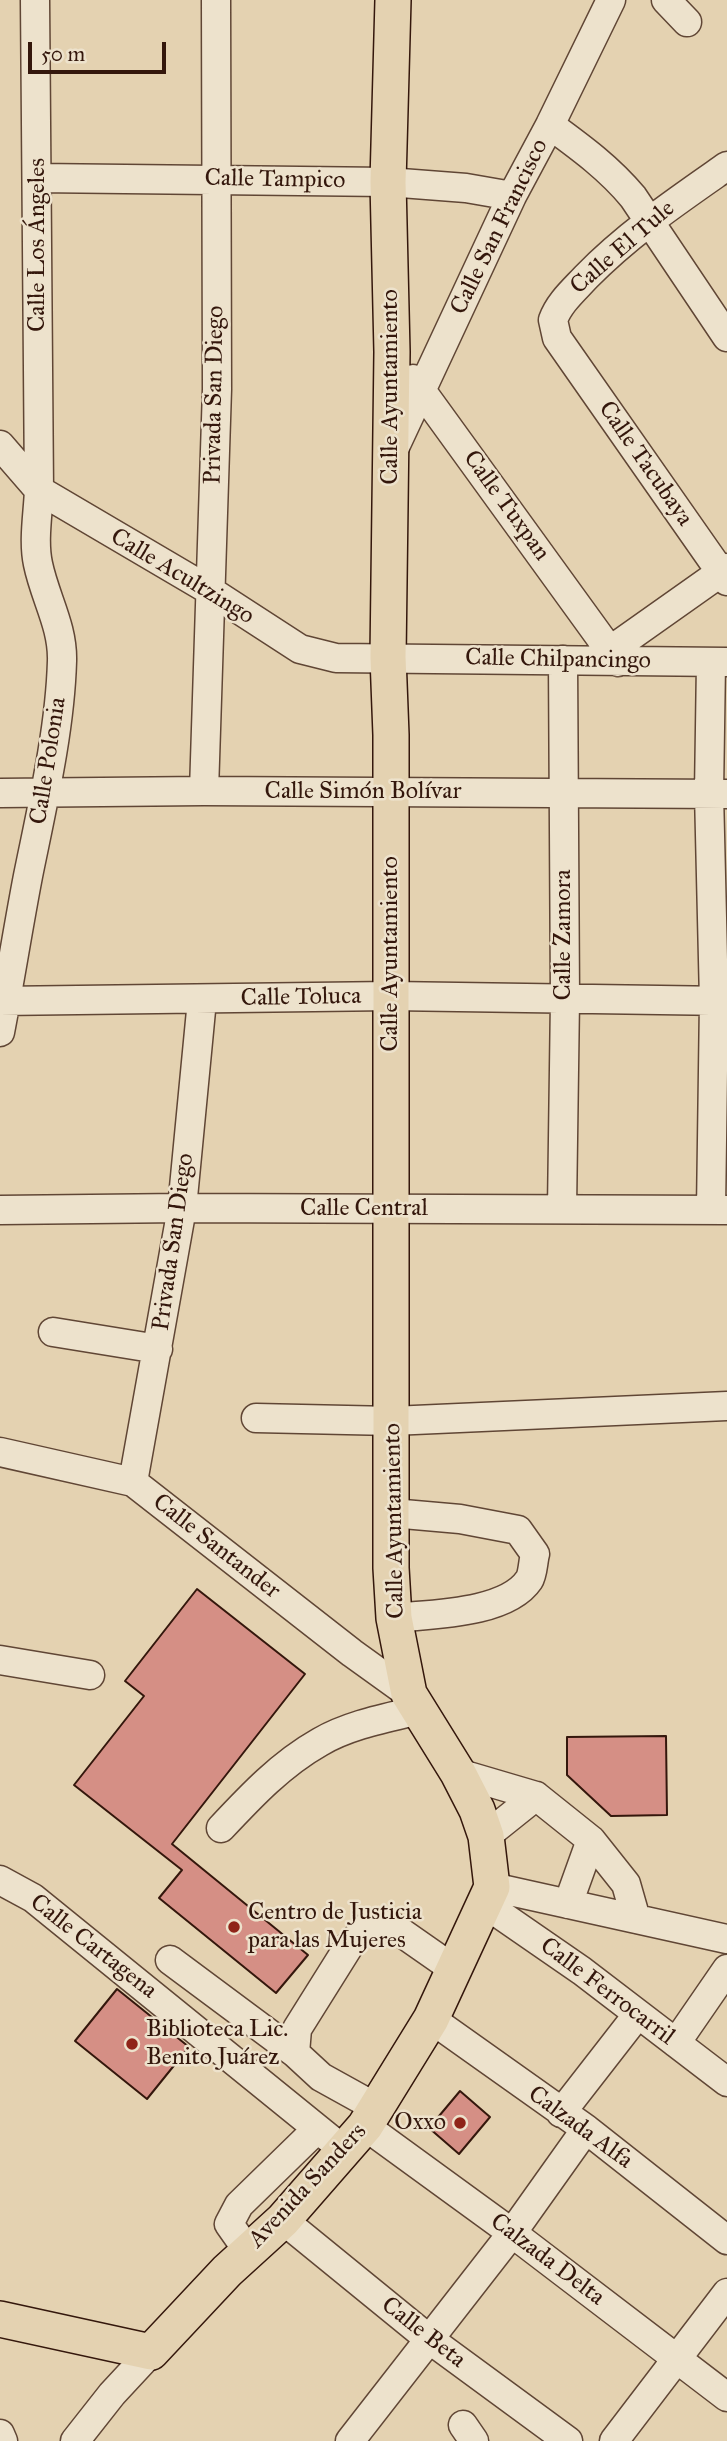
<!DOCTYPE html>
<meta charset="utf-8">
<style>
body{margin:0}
#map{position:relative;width:727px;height:2441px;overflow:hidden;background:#e4d2b1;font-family:"IM FELL Great Primer",serif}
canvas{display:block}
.scale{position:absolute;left:28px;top:42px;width:138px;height:32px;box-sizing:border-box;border:4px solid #34170c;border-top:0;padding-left:9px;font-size:21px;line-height:24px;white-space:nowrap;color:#34170c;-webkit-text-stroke:5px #ede2cc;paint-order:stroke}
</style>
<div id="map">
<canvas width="727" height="2441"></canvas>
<div class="scale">50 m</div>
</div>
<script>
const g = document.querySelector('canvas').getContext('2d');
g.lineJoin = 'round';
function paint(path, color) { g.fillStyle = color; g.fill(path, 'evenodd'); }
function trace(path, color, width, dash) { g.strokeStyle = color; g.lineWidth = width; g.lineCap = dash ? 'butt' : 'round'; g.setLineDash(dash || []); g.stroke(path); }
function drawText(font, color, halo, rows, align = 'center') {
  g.font = font + ' "IM FELL Great Primer",serif'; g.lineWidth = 5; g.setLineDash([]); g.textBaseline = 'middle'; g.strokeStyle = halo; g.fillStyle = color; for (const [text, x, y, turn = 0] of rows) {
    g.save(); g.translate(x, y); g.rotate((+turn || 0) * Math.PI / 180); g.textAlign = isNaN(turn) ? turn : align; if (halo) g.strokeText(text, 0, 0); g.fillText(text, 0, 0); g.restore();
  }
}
const building = new Path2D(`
 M 197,1589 L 305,1674 L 172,1844 L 308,1955 L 276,1993 L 159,1898 L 182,1870 L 74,1785 L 144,1696 L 125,1681 Z
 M 666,1736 L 667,1815 L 611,1816 L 567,1775 L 567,1737 Z
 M 117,1989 L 189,2047 L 147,2099 L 75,2041 Z
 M 460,2091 L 490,2117 L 459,2154 L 429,2128 Z`);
const minor = new Path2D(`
 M 666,0 L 687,22
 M 550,125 C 580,147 609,168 633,197 L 727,337
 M 727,166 C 677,201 628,234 586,277 C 573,291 559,303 553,320 L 557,338 L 727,581
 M 37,178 L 388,182 L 466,188 L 512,196
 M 413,379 L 618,662
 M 0,445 L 39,490 L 209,590 L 300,649 L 336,658 L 727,662
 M 393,451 L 512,196 L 550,125 L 611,0
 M 611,650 L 727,568
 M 204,791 L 217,389 L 216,0
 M 0,793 L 204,791 L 727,794
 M 0,1001 L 391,996 L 727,1001
 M 0,1032 C 10,980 18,928 28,876 C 42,807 60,731 62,661 C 63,626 45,598 38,564 C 33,541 38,514 39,490 L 35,0
 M 562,1209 L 565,999 L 563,660
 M 0,1210 L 182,1208 L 727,1210
 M 711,1210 L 714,1001 L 709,793 L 711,663
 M 53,1332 L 158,1349
 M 256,1418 L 392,1421 L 727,1406
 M 0,1452 L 133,1482 L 352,1653 L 409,1694
 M 133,1482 L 182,1208 L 202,1000
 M 392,1513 L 460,1519 L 518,1530 L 535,1554 C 533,1561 533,1574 529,1580 C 506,1614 431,1614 394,1618
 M 0,1660 L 90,1675
 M 458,1773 L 536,1796 L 591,1840 L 626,1884 L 636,1919
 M 221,1828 C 251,1796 281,1764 320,1742 C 349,1725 386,1718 419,1710
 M 486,1836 L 536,1796
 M 0,1880 L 33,1898 L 345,2151
 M 492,1887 L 727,1939
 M 485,1904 L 582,1971 L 727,2082
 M 568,1904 L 591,1840
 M 170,1960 L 295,2053
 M 431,2019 L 586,2129 L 727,2240
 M 676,2043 L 727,1969
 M 377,2108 L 321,2077 L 295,2053 L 297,2029 L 349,1946 L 371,1923 L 392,1926 L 455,1970
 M 561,2113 L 638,2014
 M 365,2126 L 512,2233 L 727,2397
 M 283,2220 L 429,2339 L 568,2441
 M 248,2251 L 229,2224 L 239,2205 L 317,2129
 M 463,2425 L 474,2441
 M 0,2434 L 3,2441
 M 75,2441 L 112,2394 L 151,2352
 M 350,2441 L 512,2233 L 586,2129
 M 614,2441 L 727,2293`);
const major = new Path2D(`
 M 0,2319 L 151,2352 L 227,2271 L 283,2220 L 365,2126 L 431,2019 L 492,1887 L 486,1836 L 477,1810 L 458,1773 L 409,1694 L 394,1618 L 391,1568 L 391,735 L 388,657 L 392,352 L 388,182 L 393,0`);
const markers = [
 [234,1927,7,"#8f2418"],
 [132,2044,7,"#8f2418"],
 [460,2123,7,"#8f2418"]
];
const streetNames = [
 ["Calle Tampico",275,180,1],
 ["Calle San Francisco",500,227,-64],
 ["Calle Los Ángeles",38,245,-90],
 ["Calle El Tule",623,248,-41],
 ["Calle Ayuntamiento",391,387,-90],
 ["Privada San Diego",215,395,-89],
 ["Calle Tacubaya",645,464,55],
 ["Calle Tuxpan",506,506,54],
 ["Calle Acultzingo",182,577,31],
 ["Calle Chilpancingo",558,660,1],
 ["Calle Polonia",49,761,-81],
 ["Calle Simón Bolívar",363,792],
 ["Calle Zamora",564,935,-90],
 ["Calle Ayuntamiento",391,954,-90],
 ["Calle Toluca",301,998,-1],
 ["Calle Central",364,1209],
 ["Privada San Diego",174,1242,-82],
 ["Calle Ayuntamiento",395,1521,-91],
 ["Calle Santander",216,1547,38],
 ["Calle Cartagena",93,1947,38],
 ["Calle Ferrocarril",607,1992,37],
 ["Calzada Alfa",580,2128,36],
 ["Avenida Sanders",308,2186,-47],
 ["Calzada Delta",547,2260,37],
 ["Calle Beta",423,2333,38]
];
const poiNames = [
 ["Centro de Justicia",248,1913],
 ["para las Mujeres",248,1941],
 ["Biblioteca Lic.",146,2030],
 ["Benito Juárez",146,2058],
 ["Oxxo",446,2123,"right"]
];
paint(building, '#d58f85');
trace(building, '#34170c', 2);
trace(minor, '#604635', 31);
trace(major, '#34170c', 38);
trace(minor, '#ede2cc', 28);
trace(major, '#e4d2b1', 35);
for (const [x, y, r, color] of markers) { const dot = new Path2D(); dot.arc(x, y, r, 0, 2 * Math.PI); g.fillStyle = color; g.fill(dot); trace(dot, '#ede2cc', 2.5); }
drawText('24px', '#34170c', '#ede2cc', streetNames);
drawText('24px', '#34170c', '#ede2cc', poiNames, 'left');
</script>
